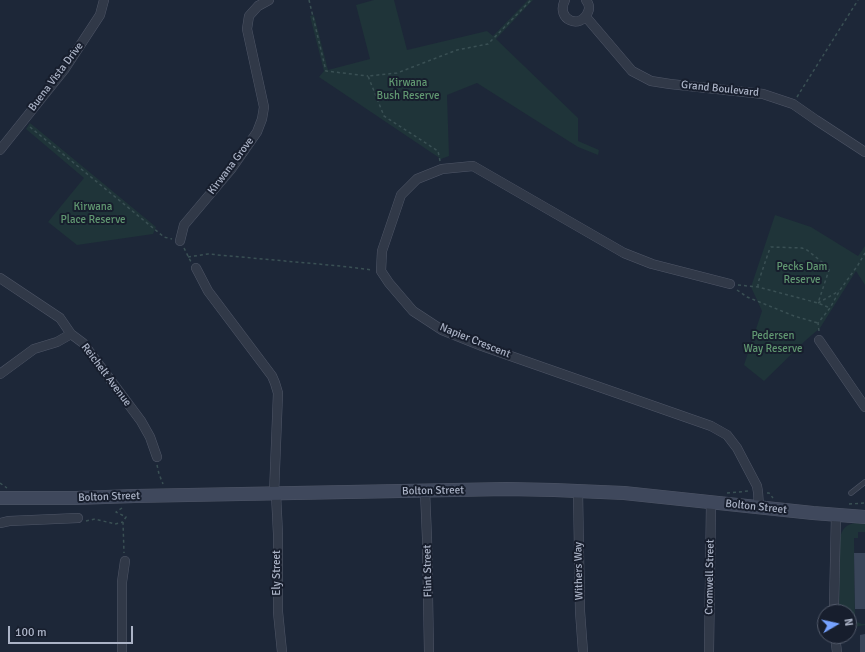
<!DOCTYPE html>
<style>
body{margin:0}
#map{position:relative;width:865px;height:652px;overflow:hidden;background:#1d2738;font-family:Signika,sans-serif}
canvas{display:block}
.north{position:absolute;left:817px;top:604px;width:40px;height:40px;box-sizing:border-box;background:#171e2d;border:1px solid #525a6a;border-radius:50%;rotate:81deg;font-size:11px;font-weight:700;line-height:16px;text-align:center;color:#abb3c6}
.north::after{content:'';display:block;margin:auto;width:14px;height:18px;background:#76a2ff;clip-path:polygon(50% 0,100% 100%,50% 72%,0 100%)}
.scale{position:absolute;left:8px;top:626px;width:125px;height:18px;box-sizing:border-box;border:2px solid #abb3c6;border-top:0;padding-left:5px;font-size:12px;line-height:14px;white-space:nowrap;color:#abb3c6;-webkit-text-stroke:3px #171e2d;paint-order:stroke}
</style>
<div id="map">
<canvas width="865" height="652"></canvas>
<div class="north">N</div>
<div class="scale">100 m</div>
</div>
<script>
const g = document.querySelector('canvas').getContext('2d');
g.lineJoin = 'round';
function paint(path, color) { g.fillStyle = color; g.fill(path, 'evenodd'); }
function trace(path, color, width, dash) { g.strokeStyle = color; g.lineWidth = width; g.lineCap = dash ? 'butt' : 'round'; g.setLineDash(dash || []); g.stroke(path); }
function drawText(font, color, halo, rows, align = 'center') {
  g.font = font + ' Signika,sans-serif'; g.lineWidth = 4; g.setLineDash([]); g.textBaseline = 'middle'; g.strokeStyle = halo; g.fillStyle = color; for (const [text, x, y, turn = 0] of rows) {
    g.save(); g.translate(x, y); g.rotate((+turn || 0) * Math.PI / 180); g.textAlign = isNaN(turn) ? turn : align; if (halo) g.strokeText(text, 0, 0); g.fillText(text, 0, 0); g.restore();
  }
}
const green = new Path2D(`
 M 374,0 L 394,0 L 407,50 L 487,31 L 493,36 L 528,0 L 533,0 L 496,39 L 578,118 L 578,141 L 599,150 L 598,155 L 578,147 L 477,83 L 447,95 L 449,156 L 441,159 L 319,77 L 324,71 L 310,16 L 314,15 L 328,70 L 370,59 L 356,5 Z
 M 30,123 L 156,227 L 153,234 L 77,245 L 48,222 L 84,178 L 26,129 Z
 M 775,215 L 811,227 L 858,256 L 865,246 L 865,285 L 856,271 L 820,328 L 806,340 L 764,381 L 744,365 L 762,311 L 751,287 Z
 M 856,523 L 865,524 L 865,532 L 858,532 L 858,538 L 854,538 L 855,621 L 862,624 L 865,624 L 865,625 L 849,628 L 849,612 L 839,612 L 840,538 C 842,529 846,524 856,523 Z`);
const building = new Path2D(`
 M 854,553 L 865,553 L 865,609 L 855,609 Z
 M 865,634 L 865,652 L 860,652 L 860,635 Z`);
const path = new Path2D(`
 M 309,0 L 326,71 L 368,76
 M 797,97 L 858,0
 M 30,127 L 164,237 L 172,239
 M 440,161 L 438,151 L 384,116 L 368,76 L 397,73 L 457,50 L 488,44 L 531,0
 M 184,248 L 191,262
 M 188,257 L 208,254 L 340,266 L 373,270
 M 738,285 L 758,287 L 818,303 L 830,308
 M 758,287 L 758,283 L 770,248 L 771,247 L 802,248 L 807,250 L 827,266 L 829,270 L 818,303
 M 737,290 L 747,297 L 794,316 L 818,323
 M 818,303 L 839,291
 M 819,331 L 818,323 L 830,308 L 840,290 L 858,265 L 865,253
 M 157,465 L 159,474 L 163,484
 M 0,483 L 7,488
 M 727,493 L 749,491
 M 767,493 L 769,493 L 773,498
 M 849,504 L 865,503
 M 122,508 L 116,512 L 126,517 L 123,522 L 124,553
 M 86,521 L 95,519 L 115,524 L 123,522`);
const service = new Path2D(`
 M 851,493 L 865,482`);
const minor = new Path2D(`
 M 565,0 C 555,20 581,30 588,12 C 590,8 589,4 586,0
 M 586,17 L 632,71 L 651,81 L 670,84 L 763,94 L 793,104 L 816,120 L 865,152
 M 0,150 L 64,70 L 100,15 L 104,0
 M 180,241 L 184,225 L 232,168 L 257,132 L 262,119 L 264,107 L 247,29 L 249,16 L 258,6 L 269,0
 M 196,268 L 208,291 L 272,376 L 275,383 L 278,393 L 274,494
 M 0,278 L 60,318 L 71,334 L 83,343 L 141,421 L 150,437 L 157,457
 M 730,284 L 652,264 L 624,253 L 473,166 L 442,169 L 417,179 L 401,195 L 382,251 L 381,271 L 389,283 L 413,311 L 442,330 L 482,346 L 711,426 L 727,435 L 737,448 L 757,486 L 758,492 L 759,507
 M 819,340 L 865,407
 M 0,374 L 34,349 L 57,342 L 71,334
 M 425,491 L 427,538 L 429,652
 M 578,491 L 580,611 L 583,652
 M 276,494 L 278,534 L 278,612 L 282,652
 M 0,523 L 9,521 L 78,518
 M 835,612 L 834,606 L 836,515
 M 835,636 L 837,652
 M 122,652 L 122,582 L 125,561
 M 709,652 L 711,502`);
const secondary = new Path2D(`
 M 0,498 L 76,498 L 135,496 L 507,489 L 554,490 L 624,493 L 813,513 L 865,517`);
const streetNames = [
 ["Buena Vista Drive",56,77,-53],
 ["Grand Boulevard",720,89,6],
 ["Kirwana Grove",231,166,-53],
 ["Napier Crescent",475,341,22],
 ["Reichelt Avenue",106,375,53],
 ["Bolton Street",433,491,-1],
 ["Bolton Street",109,497,-2],
 ["Bolton Street",756,507,6],
 ["Flint Street",428,571,-91],
 ["Withers Way",579,571,-91],
 ["Ely Street",277,573,-90],
 ["Cromwell Street",710,577,-89]
];
const parkNames = [
 ["Kirwana",408,83],
 ["Bush Reserve",408,96],
 ["Kirwana",93,207],
 ["Place Reserve",93,220],
 ["Pecks Dam",802,267],
 ["Reserve",802,280],
 ["Pedersen",773,336],
 ["Way Reserve",773,349]
];
paint(green, '#1f3439');
paint(building, '#394559');
trace(service, '#4f5667', 5.5);
trace(minor, '#4f5667', 10);
trace(secondary, '#4f5667', 14);
trace(path, '#3a5054', 1.5, [3, 3]);
trace(service, '#313948', 4.5);
trace(minor, '#313948', 9);
trace(secondary, '#3f485c', 13);
drawText('11px', '#abb3c6', '#171e2d', streetNames);
drawText('11px', '#619871', '#171e2d', parkNames);
</script>
